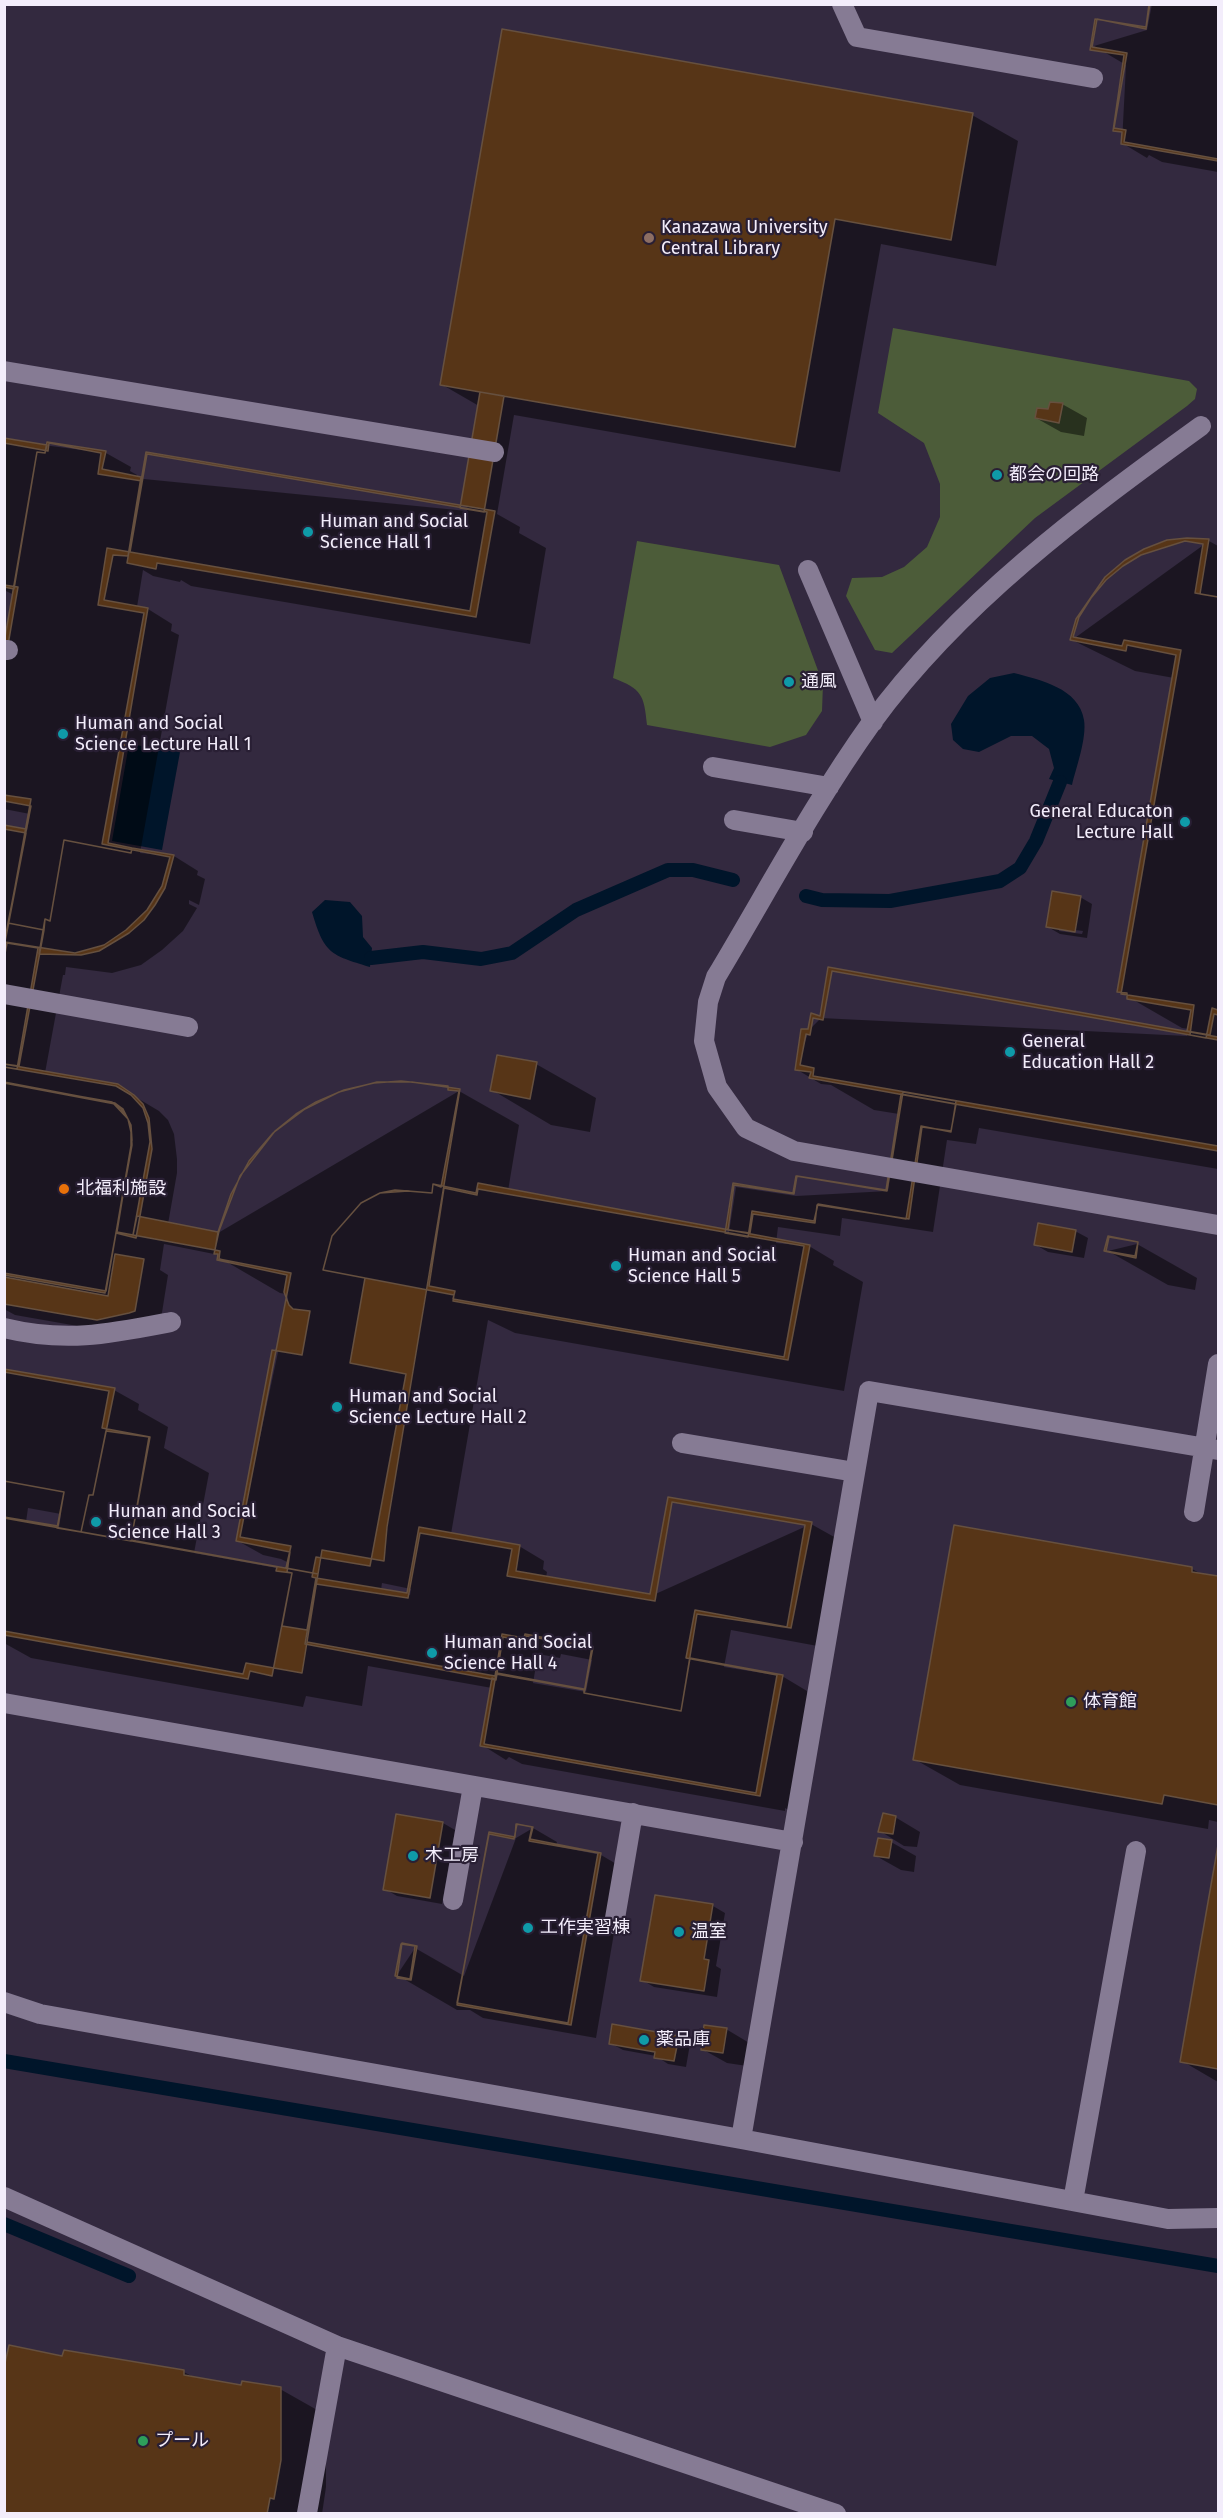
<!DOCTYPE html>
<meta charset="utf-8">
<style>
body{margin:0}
#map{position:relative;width:1223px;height:2518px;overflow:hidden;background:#33293f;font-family:"Fira Sans",sans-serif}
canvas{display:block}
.frame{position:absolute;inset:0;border:6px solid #f3edfb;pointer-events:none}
</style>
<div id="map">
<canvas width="1223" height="2518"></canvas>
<div class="frame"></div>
</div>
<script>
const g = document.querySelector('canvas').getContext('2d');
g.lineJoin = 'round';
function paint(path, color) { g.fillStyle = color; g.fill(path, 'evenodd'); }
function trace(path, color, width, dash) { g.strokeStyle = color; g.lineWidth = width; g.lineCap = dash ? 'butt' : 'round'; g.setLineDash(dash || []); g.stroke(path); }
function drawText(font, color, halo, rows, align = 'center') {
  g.font = font + ' "Fira Sans","Noto Sans JP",sans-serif'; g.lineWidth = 4.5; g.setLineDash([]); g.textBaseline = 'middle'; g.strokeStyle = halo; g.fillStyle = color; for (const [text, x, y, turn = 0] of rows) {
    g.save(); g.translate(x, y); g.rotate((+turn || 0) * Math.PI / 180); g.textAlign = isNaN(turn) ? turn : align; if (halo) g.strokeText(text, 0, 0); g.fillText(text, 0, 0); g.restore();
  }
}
const green = new Path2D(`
 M 893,328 L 1189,381 L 1197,389 L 1195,399 L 1187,406 L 1035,518 L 892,653 L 875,650 L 846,596 L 852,578 L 882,577 L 904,567 L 927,547 L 940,517 L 940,484 L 924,443 L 878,413 Z
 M 637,541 L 779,565 L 823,684 L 822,711 L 806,735 L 770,747 L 647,725 C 644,695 642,689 613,678 Z`);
const water = new Path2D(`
 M 1014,673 C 1040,680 1079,688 1084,720 C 1087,738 1076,768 1072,785 L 1049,779 L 1054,768 L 1049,749 L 1032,736 L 1011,736 L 979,752 L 963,749 L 953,740 L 951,724 L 968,696 L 990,678 Z
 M 129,744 L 180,752 L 162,850 L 112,841 Z
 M 325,900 L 350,902 L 362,916 L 363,937 L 372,948 L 370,967 C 330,955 324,953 312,912 Z`);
const shadow = new Path2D(`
 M 1152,4 L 1218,4 L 1218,172 L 1162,162 L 1149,155 L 1147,158 L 1122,143 L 1126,65 L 1094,46 L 1147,30 Z
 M 972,115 L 1018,141 L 996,266 L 881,244 L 840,472 L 514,415 L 497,514 L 520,527 L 519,533 L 546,548 L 530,644 L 191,586 L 181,580 L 180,582 L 153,576 L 143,570 L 137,607 L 148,609 L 172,624 L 171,631 L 179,635 L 140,853 L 174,856 L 198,871 L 197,875 L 205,879 L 199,905 L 189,900 L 189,904 L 197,908 L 183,931 L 162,950 L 141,965 L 112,973 L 66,967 L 65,975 L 63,975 L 45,1073 L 117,1086 L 159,1111 L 168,1120 L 174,1134 L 177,1159 L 177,1173 L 168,1224 L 218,1233 L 459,1091 L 519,1125 L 508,1191 L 729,1232 L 736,1187 L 796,1196 L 888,1191 L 899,1114 L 874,1110 L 831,1085 L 821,1084 L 796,1069 L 809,1030 L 821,1018 L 1187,1036 L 1189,1029 L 1182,1028 L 1118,991 L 1174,678 L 1135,671 L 1072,640 L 1209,541 L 1218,546 L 1218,1169 L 979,1128 L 976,1144 L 947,1140 L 933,1232 L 842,1218 L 840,1236 L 778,1227 L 776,1243 L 809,1246 L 834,1261 L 833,1265 L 863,1282 L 844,1391 L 515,1333 L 488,1320 L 451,1534 L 519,1546 L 544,1561 L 543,1569 L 547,1572 L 546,1578 L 651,1596 L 811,1524 L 836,1538 L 823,1647 L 731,1630 L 724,1667 L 782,1676 L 807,1691 L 807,1694 L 812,1698 L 792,1812 L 785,1808 L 785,1811 L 522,1764 L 509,1757 L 506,1760 L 482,1745 L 492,1688 L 368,1666 L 362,1706 L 306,1696 L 303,1707 L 31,1658 L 4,1643 L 4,1370 L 114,1390 L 139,1404 L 138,1410 L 168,1427 L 164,1448 L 209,1473 L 194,1553 L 288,1570 L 289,1563 L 281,1559 L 263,1555 L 238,1541 L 278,1352 L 288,1298 L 286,1294 L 280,1293 L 220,1258 L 219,1255 L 164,1244 L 160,1270 L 168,1275 L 160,1325 L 123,1334 L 15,1315 L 4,1309 L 4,827 L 27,831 L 30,814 L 4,809 L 4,652 L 14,595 L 4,590 L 4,440 L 106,453 L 131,467 L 130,471 L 137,475 L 137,477 L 144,479 L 467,511 L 479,406 L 441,384 ZM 69,953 L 83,953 L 82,955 ZM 28,1508 L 61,1514 L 59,1528 L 26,1522 ZM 382,1583 L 411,1589 L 410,1595 L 381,1590 ZM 538,1654 L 560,1658 L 561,1654 L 592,1660 L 586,1692 L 533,1683 Z
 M 1062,404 L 1087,418 L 1084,436 L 1061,432 L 1036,418 Z
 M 1080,897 L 1092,904 L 1087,938 L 1060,934 L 1048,927 ZM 1059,928 L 1083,931 L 1082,934 L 1059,931 Z
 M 536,1064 L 596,1098 L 590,1132 L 551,1125 L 492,1090 Z
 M 1075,1231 L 1088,1238 L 1084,1258 L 1048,1252 L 1036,1245 Z
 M 1137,1244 L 1197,1278 L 1195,1290 L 1168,1285 L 1108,1251 Z
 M 1192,1569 L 1203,1575 L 1218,1578 L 1218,1822 L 1209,1820 L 1208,1829 L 960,1785 L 914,1759 Z
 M 895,1817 L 920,1832 L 917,1847 L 904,1846 L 880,1831 Z
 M 443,1823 L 455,1830 L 442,1904 L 397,1896 L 385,1889 Z
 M 533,1828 L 557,1842 L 556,1846 L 601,1855 L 625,1869 L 596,2038 L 483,2018 L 470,2010 L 457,2010 L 397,1975 L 415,1948 L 464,1976 L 516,1838 Z
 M 891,1842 L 916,1856 L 914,1872 L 901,1870 L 876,1856 Z
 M 1218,1854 L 1218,2082 L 1182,2061 Z
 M 713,1906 L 725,1913 L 716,1966 L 721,1969 L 717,1997 L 654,1987 L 642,1980 Z
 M 726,2029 L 751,2044 L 747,2066 L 727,2063 L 702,2049 Z
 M 678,2037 L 690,2044 L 686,2067 L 668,2064 L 656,2056 L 623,2050 L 610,2043 Z
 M 63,2358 L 184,2372 L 195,2378 L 242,2387 L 280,2389 L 326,2415 L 326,2487 L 322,2514 L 4,2514 Z`);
const stream = new Path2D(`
 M 806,896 L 822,900 L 890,901 L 1000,881 L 1020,868 L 1036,841 L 1060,782
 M 371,958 L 423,952 L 481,959 L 512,953 L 576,910 L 668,870 L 693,870 L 733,880
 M 4,2061 L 1218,2266
 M 4,2224 L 129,2276`);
const building = new Path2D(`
 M 1149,4 L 1218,4 L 1218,161 L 1121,144 L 1122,132 L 1113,131 L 1124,55 L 1090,50 L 1095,19 L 1146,27 Z
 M 1150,4 L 1218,4 L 1218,159 L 1124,142 L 1126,130 L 1114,128 L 1127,53 L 1092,47 L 1097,19 L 1146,29 Z
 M 502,29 L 973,113 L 951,240 L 835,219 L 795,447 L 440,385 Z
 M 480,392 L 504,396 L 484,512 L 460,508 Z
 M 1050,402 L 1063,403 L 1059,423 L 1035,418 L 1037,408 L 1048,409 Z
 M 4,438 L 47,445 L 45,453 L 37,452 L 14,589 L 4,587 Z
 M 47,442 L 106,451 L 102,469 L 141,477 L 128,556 L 113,555 L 104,600 L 148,608 L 108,843 L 132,848 L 131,853 L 64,840 L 50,921 L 45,919 L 44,930 L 8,923 L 31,806 L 4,801 L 4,643 L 37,452 L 45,453 Z
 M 4,443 L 48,451 L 49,443 L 101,453 L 98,474 L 142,481 L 130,552 L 107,548 L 98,605 L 144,613 L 102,844 L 170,857 L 162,886 L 147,910 L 126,930 L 104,945 L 75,953 L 5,942 L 31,799 L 4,795 L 4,668 L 18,587 L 4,585 Z
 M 146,452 L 495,511 L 476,617 L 157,563 L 156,569 L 127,563 Z
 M 147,454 L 487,512 L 470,611 L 130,552 Z
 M 1187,538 L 1209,539 L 1200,594 L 1218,597 L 1218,1015 L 1214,1014 L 1210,1035 L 1187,1031 L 1191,1010 L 1127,999 L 1127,993 L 1117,992 L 1176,655 L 1127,645 L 1126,651 L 1070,640 L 1076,619 L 1105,577 L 1125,560 L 1144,549 L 1167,540 Z
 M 1185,541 L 1203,544 L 1195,593 L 1218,597 L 1218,1010 L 1212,1008 L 1206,1038 L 1190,1035 L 1194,1005 L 1121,994 L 1181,650 L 1124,640 L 1122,646 L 1073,637 L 1079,617 L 1091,598 L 1106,580 L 1123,566 L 1141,555 Z
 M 4,825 L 26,829 L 4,945 Z
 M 4,829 L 26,833 L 5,942 L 4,942 Z
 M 64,840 L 131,853 L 132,848 L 174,855 L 165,888 L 155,905 L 144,920 L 129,933 L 99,951 L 81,955 L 39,954 L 45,919 L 50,921 Z
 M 1052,891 L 1081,896 L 1075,932 L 1046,927 Z
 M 8,923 L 44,930 L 19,1066 L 4,1064 L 4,945 Z
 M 7,943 L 38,948 L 17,1069 L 4,1067 L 4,959 Z
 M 828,967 L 1218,1037 L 1218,1151 L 809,1078 L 811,1072 L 795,1070 L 801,1029 L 808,1029 L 811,1013 L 820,1016 Z
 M 832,971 L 1218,1040 L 1218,1146 L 813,1076 L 814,1068 L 800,1065 L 806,1034 L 810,1035 L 813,1018 L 823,1020 Z
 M 497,1055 L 537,1062 L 530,1099 L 490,1091 Z
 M 4,1064 L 118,1084 L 134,1095 L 143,1104 L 149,1118 L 152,1149 L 136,1238 L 116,1233 L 132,1140 L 131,1125 L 123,1109 L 115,1103 L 4,1082 Z
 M 4,1067 L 116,1086 L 131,1095 L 143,1108 L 148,1123 L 150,1142 L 133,1235 L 117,1232 L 131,1146 L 131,1132 L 128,1119 L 121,1109 L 112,1102 L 4,1083 Z
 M 401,1081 L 448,1086 L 448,1090 L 459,1091 L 441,1187 L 433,1184 L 432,1193 L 395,1190 L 380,1193 L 361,1203 L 332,1236 L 323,1270 L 365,1278 L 350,1363 L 406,1374 L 370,1566 L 316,1557 L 312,1577 L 316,1578 L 307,1630 L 282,1626 L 292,1573 L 287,1572 L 290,1552 L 236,1541 L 272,1350 L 302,1355 L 310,1311 L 293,1309 L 289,1305 L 284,1292 L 287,1275 L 217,1260 L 218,1254 L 214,1254 L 219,1231 L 240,1176 L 275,1131 L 296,1114 L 316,1102 L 344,1090 L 374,1083 Z
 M 377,1082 L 412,1082 L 460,1089 L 387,1527 L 384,1561 L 322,1550 L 318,1574 L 286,1568 L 291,1546 L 240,1537 L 291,1273 L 219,1259 L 220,1251 L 215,1250 L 218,1232 L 231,1194 L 249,1161 L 273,1133 L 305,1109 L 339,1092 Z
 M 4,1083 L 112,1102 L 128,1119 L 131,1132 L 131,1146 L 106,1291 L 4,1273 Z
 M 4,1083 L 115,1104 L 123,1109 L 131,1125 L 132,1145 L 105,1293 L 4,1275 Z
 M 903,1092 L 956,1101 L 951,1132 L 921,1126 L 906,1219 L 818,1204 L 814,1221 L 752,1211 L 748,1237 L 725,1233 L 733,1183 L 793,1193 L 796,1176 L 887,1191 Z
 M 901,1094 L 956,1104 L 951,1131 L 922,1127 L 909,1219 L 817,1205 L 815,1223 L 753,1214 L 750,1233 L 728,1230 L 734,1185 L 794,1194 L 797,1176 L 886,1190 Z
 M 478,1183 L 810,1245 L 788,1360 L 453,1301 L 454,1295 L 323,1270 L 332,1236 L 361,1203 L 380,1193 L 408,1191 L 432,1193 L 433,1184 L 476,1193 Z
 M 444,1188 L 477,1195 L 478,1189 L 804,1246 L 784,1357 L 453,1299 L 455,1291 L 429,1286 Z
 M 137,1216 L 218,1232 L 215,1250 L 133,1235 Z
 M 1038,1223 L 1076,1230 L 1072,1252 L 1034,1245 Z
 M 1108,1236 L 1138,1242 L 1136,1258 L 1104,1251 Z
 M 1109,1237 L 1138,1242 L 1135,1256 L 1106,1251 Z
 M 115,1254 L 144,1259 L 135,1311 L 129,1313 L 97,1320 L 4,1304 L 4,1277 L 108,1296 Z
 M 4,1369 L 115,1388 L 93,1495 L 89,1495 L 81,1532 L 57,1528 L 64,1492 L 4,1481 Z
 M 4,1372 L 109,1391 L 102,1428 L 150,1437 L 131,1540 L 318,1574 L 302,1673 L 246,1663 L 243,1674 L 4,1631 L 4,1517 L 58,1526 L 64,1492 L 4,1481 Z
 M 106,1431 L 149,1437 L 131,1541 L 81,1532 L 89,1495 L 93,1495 Z
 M 668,1497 L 812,1522 L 791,1628 L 697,1614 L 681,1711 L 584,1693 L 592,1647 L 526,1636 L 525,1641 L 503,1637 L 496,1680 L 305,1644 L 316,1578 L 407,1593 L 419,1527 L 520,1545 L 516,1571 L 650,1594 Z
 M 672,1502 L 805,1525 L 787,1627 L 695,1610 L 686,1658 L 777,1675 L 756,1793 L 484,1744 L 496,1674 L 585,1690 L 593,1647 L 525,1634 L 524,1638 L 502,1634 L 495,1676 L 307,1642 L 316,1584 L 408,1598 L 420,1533 L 512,1549 L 507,1576 L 655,1601 Z
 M 4,1518 L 277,1567 L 276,1571 L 292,1573 L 272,1676 L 250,1671 L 248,1679 L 4,1635 Z
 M 954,1525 L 1192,1567 L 1192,1572 L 1218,1576 L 1218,1805 L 1164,1795 L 1162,1804 L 913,1760 Z
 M 690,1658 L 783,1675 L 760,1796 L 480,1746 L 492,1678 L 496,1680 L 497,1673 L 584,1689 L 584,1693 L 681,1711 Z
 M 883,1813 L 896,1816 L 893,1834 L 878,1832 Z
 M 396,1814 L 443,1822 L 430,1898 L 383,1890 Z
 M 516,1824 L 533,1827 L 530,1839 L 601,1853 L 571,2025 L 457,2005 L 489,1832 L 515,1837 Z
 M 517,1824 L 532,1827 L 529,1841 L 598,1853 L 568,2023 L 457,2003 L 489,1834 L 514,1839 Z
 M 878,1838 L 892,1840 L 889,1858 L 874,1856 Z
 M 1218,1845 L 1218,2069 L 1180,2062 Z
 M 655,1895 L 713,1904 L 704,1959 L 709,1960 L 704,1991 L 640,1981 Z
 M 402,1943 L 417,1946 L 411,1980 L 397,1978 Z
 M 401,1944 L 415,1946 L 410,1979 L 395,1976 Z
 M 612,2024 L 679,2036 L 674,2061 L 654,2058 L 655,2052 L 609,2044 Z
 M 704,2025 L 727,2028 L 723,2053 L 701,2050 Z
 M 9,2345 L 62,2356 L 64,2350 L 184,2370 L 184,2375 L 241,2385 L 242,2381 L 281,2387 L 281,2460 L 274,2499 L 270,2498 L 267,2514 L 4,2514 L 4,2368 Z`);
const service = new Path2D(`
 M 842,4 L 857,37 L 1093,78
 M 4,371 L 494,452
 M 1201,426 C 1082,512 960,602 872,722 C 814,803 767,892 716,977 L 708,1002 L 704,1041 L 717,1087 L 746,1128 L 794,1151 L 1218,1225
 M 808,570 L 873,722
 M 4,650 L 8,650
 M 713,767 L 829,787
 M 734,820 L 803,832
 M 4,994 L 188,1027
 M 4,1328 C 66,1343 109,1334 171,1322
 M 682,1443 L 855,1472
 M 1194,1512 L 1218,1364
 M 4,1703 L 793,1842
 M 453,1900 L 473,1786
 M 614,1924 L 633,1813
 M 4,2002 L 40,2014 L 741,2139 L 1168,2219 L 1218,2218
 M 741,2139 L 869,1391 L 1218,1450
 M 4,2197 L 337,2346 L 836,2514
 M 1073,2201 L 1136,1851
 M 307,2513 L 337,2346`);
const markers = [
 [649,238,6,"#8d6e63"],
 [997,475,6,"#0f9aa8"],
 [308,532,6,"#0f9aa8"],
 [789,682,6,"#0f9aa8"],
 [63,734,6,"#0f9aa8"],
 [1185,822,6,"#0f9aa8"],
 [1010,1052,6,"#0f9aa8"],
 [64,1189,6,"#e8710a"],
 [616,1266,6,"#0f9aa8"],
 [337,1407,6,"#0f9aa8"],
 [96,1522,6,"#0f9aa8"],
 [432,1653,6,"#0f9aa8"],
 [1071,1702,6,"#2e9e5b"],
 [413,1856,6,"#0f9aa8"],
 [528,1928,6,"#0f9aa8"],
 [679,1932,6,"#0f9aa8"],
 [644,2040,6,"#0f9aa8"],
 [143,2441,6,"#2e9e5b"]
];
const poiNames = [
 ["Kanazawa University",661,228],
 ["Central Library",661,249],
 ["都会の回路",1009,475],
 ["Human and Social",320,522],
 ["Science Hall 1",320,543],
 ["通風",801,682],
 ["Human and Social",75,724],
 ["Science Lecture Hall 1",75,745],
 ["General Educaton",1173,812,"right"],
 ["Lecture Hall",1173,833,"right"],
 ["General",1022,1042],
 ["Education Hall 2",1022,1063],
 ["北福利施設",76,1189],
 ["Human and Social",628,1256],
 ["Science Hall 5",628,1277],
 ["Human and Social",349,1397],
 ["Science Lecture Hall 2",349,1418],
 ["Human and Social",108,1512],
 ["Science Hall 3",108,1533],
 ["Human and Social",444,1643],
 ["Science Hall 4",444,1664],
 ["体育館",1083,1702],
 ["木工房",425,1856],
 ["工作実習棟",540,1928],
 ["温室",691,1932],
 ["薬品庫",656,2040],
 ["プール",155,2441]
];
paint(green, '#4c5c39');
paint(water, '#00152a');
paint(shadow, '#0007');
trace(stream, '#00152a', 14);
paint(building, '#573517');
trace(building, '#66503f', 1.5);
trace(service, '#867b94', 20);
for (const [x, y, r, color] of markers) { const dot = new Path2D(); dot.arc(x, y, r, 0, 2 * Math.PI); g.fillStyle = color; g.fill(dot); trace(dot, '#291f34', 2); }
drawText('18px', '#f3edfb', '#291f34', poiNames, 'left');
</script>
